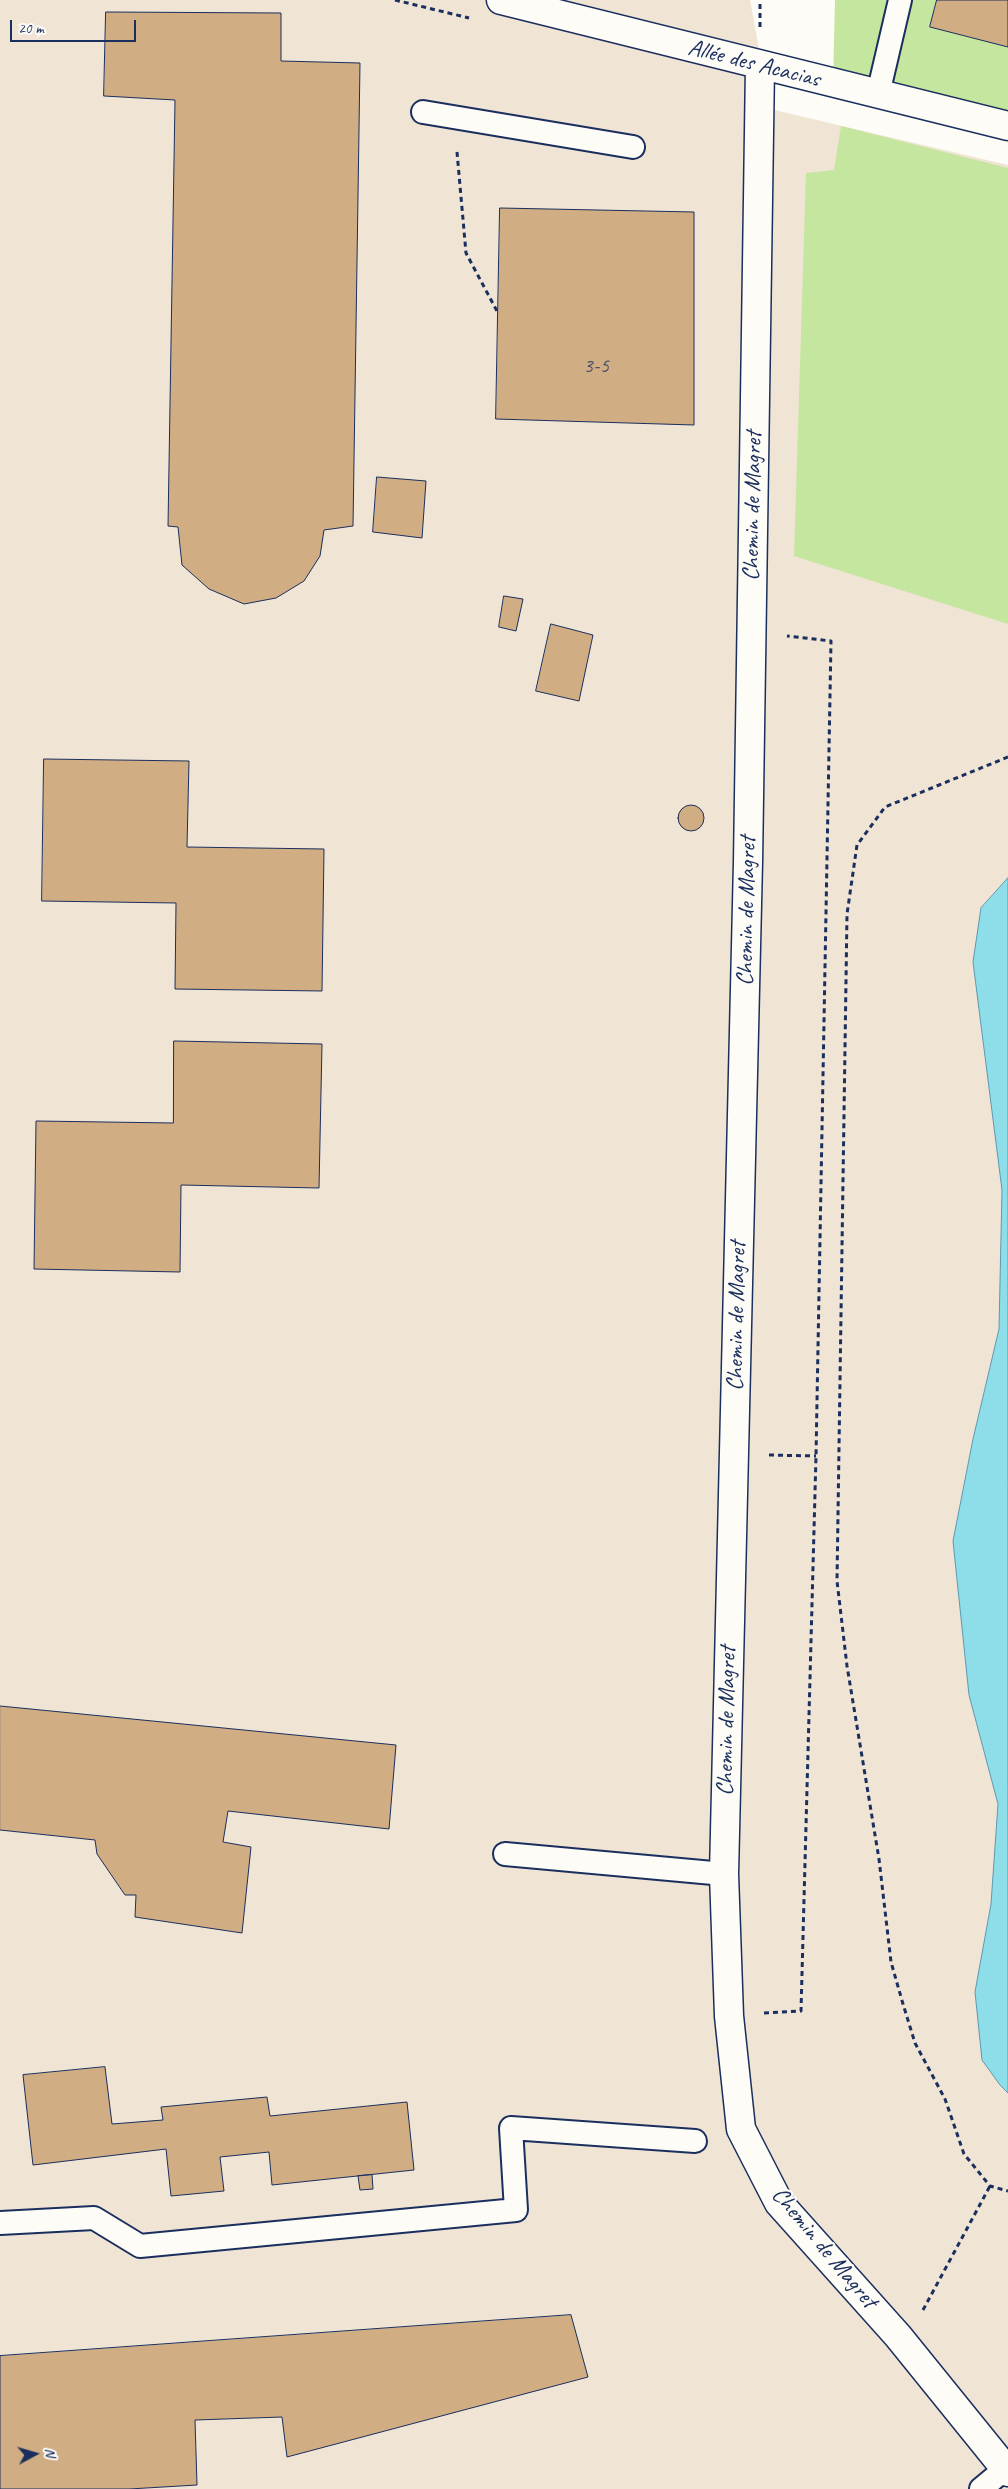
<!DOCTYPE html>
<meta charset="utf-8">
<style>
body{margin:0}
#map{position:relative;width:1008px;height:2489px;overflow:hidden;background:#fdfcf7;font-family:Caveat,sans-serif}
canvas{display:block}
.north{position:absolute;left:10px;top:2429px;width:50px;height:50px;-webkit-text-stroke:4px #fdfcf7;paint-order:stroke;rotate:84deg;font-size:14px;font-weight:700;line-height:20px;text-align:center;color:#1b2f5e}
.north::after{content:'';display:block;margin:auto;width:18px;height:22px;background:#1b2f5e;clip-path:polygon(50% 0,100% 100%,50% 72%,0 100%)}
.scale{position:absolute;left:10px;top:20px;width:126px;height:22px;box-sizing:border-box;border:2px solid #1b2f5e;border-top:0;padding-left:6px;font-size:15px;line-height:18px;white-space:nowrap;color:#1b2f5e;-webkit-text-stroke:4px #fdfcf7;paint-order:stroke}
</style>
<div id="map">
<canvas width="1008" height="2489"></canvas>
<div class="north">N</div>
<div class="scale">20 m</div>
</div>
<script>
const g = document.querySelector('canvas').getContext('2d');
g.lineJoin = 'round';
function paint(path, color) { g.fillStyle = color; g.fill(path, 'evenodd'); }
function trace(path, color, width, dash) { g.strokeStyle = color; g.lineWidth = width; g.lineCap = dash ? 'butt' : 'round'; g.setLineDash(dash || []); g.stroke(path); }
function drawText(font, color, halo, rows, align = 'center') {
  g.font = font + ' Caveat,sans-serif'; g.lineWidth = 4.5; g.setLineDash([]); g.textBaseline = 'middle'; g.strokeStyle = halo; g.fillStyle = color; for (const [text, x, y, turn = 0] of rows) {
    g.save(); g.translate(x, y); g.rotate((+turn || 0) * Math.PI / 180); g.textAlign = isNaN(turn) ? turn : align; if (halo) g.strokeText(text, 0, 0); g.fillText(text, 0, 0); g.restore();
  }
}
const built = new Path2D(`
 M 0,0 L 750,0 L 770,109 L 1008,165 L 1008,2489 L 0,2489 Z`);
const green = new Path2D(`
 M 835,0 L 1008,0 L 1008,126 L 833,83 Z
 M 841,126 L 1008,168 L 1008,624 L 794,556 L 806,173 L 834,170 Z`);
const water = new Path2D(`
 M 1008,878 L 1008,2093 L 1000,2085 L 982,2060 L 975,1992 L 991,1904 L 998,1804 L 969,1695 L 953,1541 L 973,1439 L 999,1329 L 1002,1190 L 973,962 L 981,908 Z`);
const building = new Path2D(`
 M 937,0 L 1008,0 L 1008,47 L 930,27 Z
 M 106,12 L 281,13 L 281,61 L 360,63 L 353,526 L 324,530 L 320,556 L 304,581 L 276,598 L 244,604 L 209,589 L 182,565 L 178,527 L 168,526 L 175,100 L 104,96 Z
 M 500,208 L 694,212 L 694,425 L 496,419 Z
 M 377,477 L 426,481 L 422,538 L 373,532 Z
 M 504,596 L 523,599 L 516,631 L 499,627 Z
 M 551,624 L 593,635 L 579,701 L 536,691 Z
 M 44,759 L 189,761 L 187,847 L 324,849 L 322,991 L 175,989 L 176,903 L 42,901 Z
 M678 818a13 13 0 1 1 26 0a13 13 0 1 1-26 0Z
 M 174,1041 L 322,1044 L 319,1188 L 181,1185 L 180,1272 L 34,1269 L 36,1121 L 173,1123 Z
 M 0,1706 L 396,1745 L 389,1829 L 228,1811 L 223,1842 L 251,1847 L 242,1933 L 135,1917 L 136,1895 L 125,1895 L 97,1854 L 95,1840 L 0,1830 Z
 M 105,2067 L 112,2124 L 163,2120 L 161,2107 L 267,2097 L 270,2116 L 407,2102 L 414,2170 L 272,2185 L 269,2152 L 220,2157 L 224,2191 L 171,2196 L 166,2149 L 33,2165 L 23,2075 Z
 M 372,2175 L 373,2189 L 360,2190 L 358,2176 Z
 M 571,2315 L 588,2377 L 287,2457 L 282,2417 L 195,2420 L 197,2485 L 129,2489 L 0,2489 L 0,2356 Z`);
const path = new Path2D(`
 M 395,0 L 469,18
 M 760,27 L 760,0
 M 457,152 L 466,253 L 498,313
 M 1008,757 L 885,807 L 857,845 L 847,914 L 837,1581 L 847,1666 L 879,1859 L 891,1962 L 903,2004 L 915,2043 L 945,2099 L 964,2154 L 990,2186 L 1008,2191
 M 769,1455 L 816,1456
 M 764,2013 L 801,2011 L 816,1456 L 831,641 L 787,636
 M 923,2310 L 990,2186`);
const lane = new Path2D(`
 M 878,94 L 900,0
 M 423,112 L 633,147
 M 505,1854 L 724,1874
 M 0,2223 L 94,2218 L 140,2246 L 516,2210 L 511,2128 L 695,2141
 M 981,2489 L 1005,2469`);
const street = new Path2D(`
 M 501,0 L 1008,126
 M 760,66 L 748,862 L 724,1874 L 729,2016 L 741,2129 L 779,2203 L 898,2336 L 1008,2472`);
const numberNames = [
 ["3-5",596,366]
];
const streetNames = [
 ["Allée des Acacias",754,64,14],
 ["Chemin de Magret",753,506,-89],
 ["Chemin de Magret",747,911,-89],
 ["Chemin de Magret",737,1316,-89],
 ["Chemin de Magret",727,1721,-89],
 ["Chemin de Magret",824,2248,50]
];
paint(built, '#f0e4d4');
paint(green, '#c4e69f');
paint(water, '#8edeea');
trace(water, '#6098b2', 1);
paint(building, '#d0ad83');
trace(building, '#1b2f5e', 1);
trace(lane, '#1b2f5e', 26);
trace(street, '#1b2f5e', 31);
trace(path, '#1b2f5e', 3, [5, 4]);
trace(lane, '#fdfcf7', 22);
trace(street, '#fdfcf7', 28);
drawText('21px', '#484e67', null, numberNames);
drawText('24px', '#1b2f5e', '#fdfcf7', streetNames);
</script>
